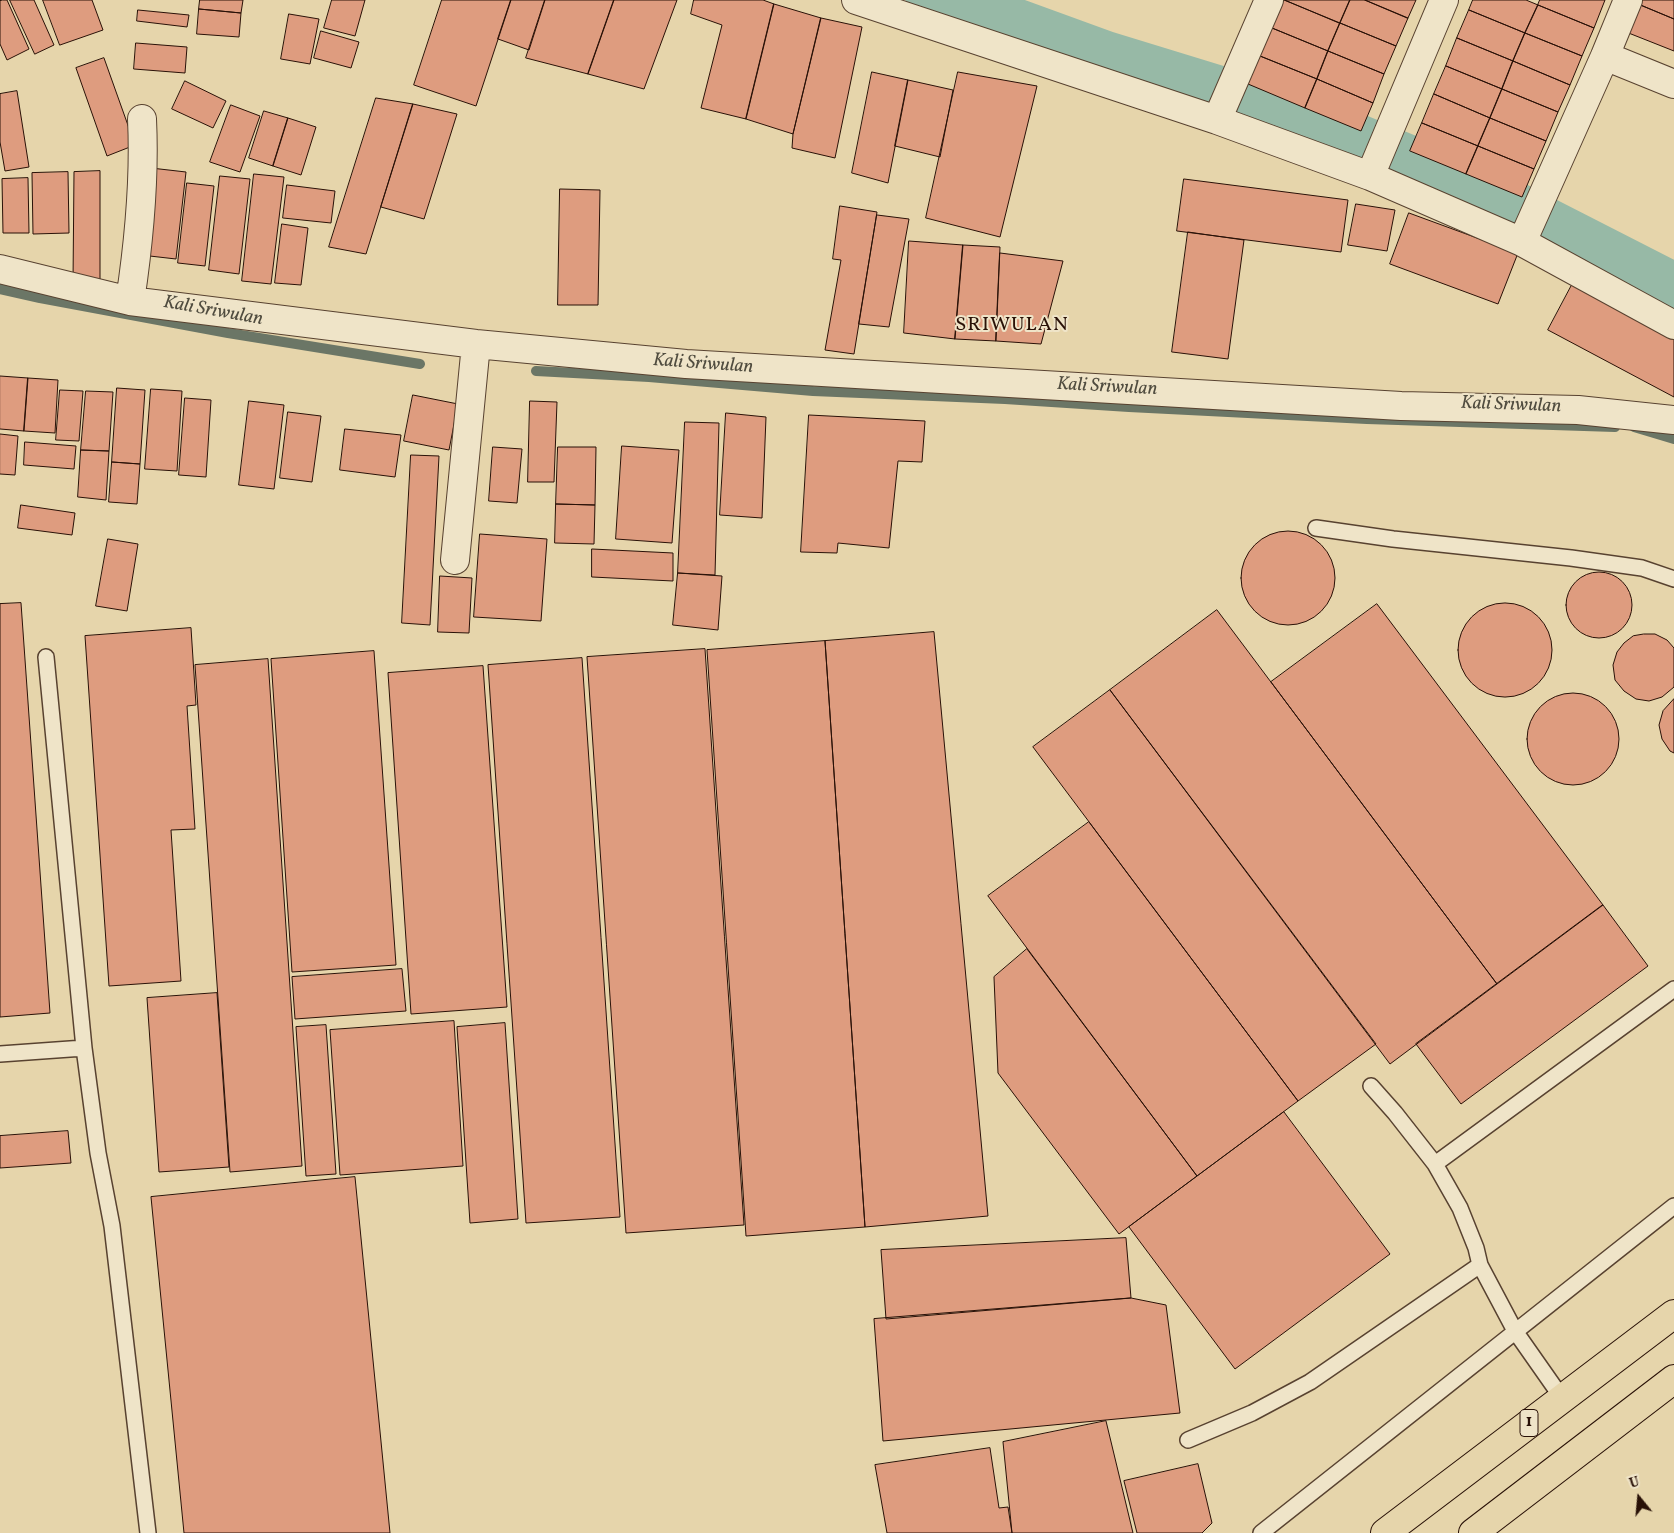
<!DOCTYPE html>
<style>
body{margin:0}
#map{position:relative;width:1674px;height:1533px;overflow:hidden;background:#e6d5ab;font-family:Vollkorn,serif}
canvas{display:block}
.north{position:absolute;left:1614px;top:1473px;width:50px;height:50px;-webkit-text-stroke:4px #efe4c8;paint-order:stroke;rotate:343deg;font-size:14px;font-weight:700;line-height:20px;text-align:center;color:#291107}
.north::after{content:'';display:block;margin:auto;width:18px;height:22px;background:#291107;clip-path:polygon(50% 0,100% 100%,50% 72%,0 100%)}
</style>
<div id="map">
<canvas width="1674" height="1533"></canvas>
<div class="north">U</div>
</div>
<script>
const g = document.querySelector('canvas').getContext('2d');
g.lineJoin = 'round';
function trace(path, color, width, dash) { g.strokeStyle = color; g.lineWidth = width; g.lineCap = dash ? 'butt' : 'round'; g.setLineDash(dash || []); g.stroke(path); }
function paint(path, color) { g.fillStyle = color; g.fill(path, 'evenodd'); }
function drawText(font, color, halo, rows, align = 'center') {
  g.font = font + ' Vollkorn,serif'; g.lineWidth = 4; g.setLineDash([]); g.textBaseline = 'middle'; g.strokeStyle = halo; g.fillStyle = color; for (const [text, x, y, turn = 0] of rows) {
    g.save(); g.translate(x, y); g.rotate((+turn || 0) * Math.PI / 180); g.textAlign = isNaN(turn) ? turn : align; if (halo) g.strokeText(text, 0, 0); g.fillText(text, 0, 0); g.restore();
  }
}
const stream = new Path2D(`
 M 0,289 L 40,298 L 228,333 L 420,364
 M 536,371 L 649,377 L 813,391 L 1005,399 L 1129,407 L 1367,419 L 1615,427
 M 1634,427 L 1674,439`);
const river = new Path2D(`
 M 936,0 L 1103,61 L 1302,122 L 1482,196 L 1674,294`);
const building = new Path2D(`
 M 3,0 L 7,0 L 29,49 L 7,60 L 0,44 L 0,1 Z
 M 10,0 L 34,0 L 54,45 L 35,54 Z
 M 43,0 L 92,0 L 103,30 L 60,45 Z
 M 200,0 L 243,0 L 241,13 L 199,9 Z
 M 332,0 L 365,0 L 355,36 L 324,28 Z
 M 442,0 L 511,0 L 476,106 L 414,85 Z
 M 511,0 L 545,0 L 529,50 L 498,39 Z
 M 545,0 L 614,0 L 588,74 L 526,58 Z
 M 614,0 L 677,0 L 644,89 L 588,74 Z
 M 694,0 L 763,0 L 774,4 L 746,119 L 701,108 L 722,25 L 691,14 Z
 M 1284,0 L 1340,23 L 1328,51 L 1272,28 Z
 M 1285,0 L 1350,0 L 1340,23 Z
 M 1350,0 L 1365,0 L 1408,18 L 1396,46 L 1340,23 Z
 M 1365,0 L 1416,0 L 1408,18 Z
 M 1473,0 L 1526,0 L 1538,5 L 1525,33 L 1469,10 Z
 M 1540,0 L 1605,0 L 1594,28 L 1538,5 Z
 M 1639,0 L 1674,0 L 1674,19 L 1638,4 Z
 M 774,4 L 821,18 L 793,134 L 746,119 Z
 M 1638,4 L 1674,19 L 1674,51 L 1626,32 Z
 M 1538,5 L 1594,28 L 1582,56 L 1525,33 Z
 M 199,9 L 241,13 L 239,37 L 197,34 Z
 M 138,10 L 189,15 L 187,27 L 137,21 Z
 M 1469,10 L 1525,33 L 1513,61 L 1457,38 Z
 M 289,14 L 319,19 L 310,64 L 281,59 Z
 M 821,18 L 862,27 L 835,158 L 792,148 L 793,134 Z
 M 1340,23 L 1396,46 L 1384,74 L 1328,51 Z
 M 1272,28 L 1328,51 L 1317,79 L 1260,56 Z
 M 321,31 L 359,42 L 351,68 L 314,58 Z
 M 1525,33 L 1582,56 L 1570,85 L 1513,61 Z
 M 1457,38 L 1513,61 L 1502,89 L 1446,66 Z
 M 136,43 L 187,47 L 185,73 L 134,69 Z
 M 1328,51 L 1384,74 L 1373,103 L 1317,79 Z
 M 1260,56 L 1317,79 L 1305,108 L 1248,84 Z
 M 104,58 L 135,145 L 107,156 L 76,68 Z
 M 1513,61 L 1570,85 L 1558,112 L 1502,89 Z
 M 1446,66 L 1502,89 L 1490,118 L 1434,94 Z
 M 872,72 L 908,80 L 888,183 L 852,173 Z
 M 958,72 L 1037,86 L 1000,237 L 926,218 Z
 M 1317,79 L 1373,103 L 1361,131 L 1305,108 Z
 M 908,80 L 953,90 L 940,157 L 895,146 Z
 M 185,81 L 226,101 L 213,128 L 172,109 Z
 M 1502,89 L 1558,112 L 1546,141 L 1490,118 Z
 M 17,91 L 29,167 L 5,171 L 0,142 L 0,94 Z
 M 1434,94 L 1490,118 L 1478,146 L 1422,123 Z
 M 376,98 L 413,104 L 366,254 L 329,247 Z
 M 413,104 L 457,114 L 424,219 L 381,207 Z
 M 231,105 L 260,116 L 240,172 L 210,162 Z
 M 264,111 L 288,118 L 273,166 L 249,158 Z
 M 288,118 L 316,127 L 301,175 L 273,166 Z
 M 1490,118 L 1546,141 L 1534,169 L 1478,146 Z
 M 1422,123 L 1478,146 L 1466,174 L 1410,151 Z
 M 1478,146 L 1534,169 L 1522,197 L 1466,174 Z
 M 151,168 L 186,172 L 176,259 L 141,255 Z
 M 100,171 L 100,282 L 73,282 L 74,172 Z
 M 68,172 L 69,233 L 33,234 L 32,173 Z
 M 254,174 L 284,177 L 271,284 L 242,281 Z
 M 220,176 L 250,179 L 239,274 L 209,270 Z
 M 28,178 L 29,233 L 3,233 L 2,179 Z
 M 1184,179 L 1348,200 L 1341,252 L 1177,231 Z
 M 187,183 L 214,186 L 205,266 L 178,263 Z
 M 287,185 L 335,191 L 331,223 L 283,218 Z
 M 560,189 L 600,190 L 598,305 L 558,305 Z
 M 1356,204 L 1395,210 L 1387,251 L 1348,245 Z
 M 840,206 L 877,212 L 854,354 L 825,350 L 841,260 L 833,259 Z
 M 1409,213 L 1518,253 L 1498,304 L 1390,264 Z
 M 877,215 L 909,219 L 889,327 L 859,324 Z
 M 282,224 L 308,228 L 301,285 L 275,283 Z
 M 1188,232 L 1244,240 L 1228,359 L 1172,352 Z
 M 909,241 L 963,245 L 955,339 L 904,333 Z
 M 963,245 L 1000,247 L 996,341 L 955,339 Z
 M 1000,253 L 1063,261 L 1041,344 L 996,341 Z
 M 1573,283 L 1674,336 L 1674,397 L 1548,330 Z
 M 0,376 L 28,378 L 24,431 L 0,429 Z
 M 28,378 L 58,380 L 55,433 L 24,431 Z
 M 117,388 L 145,390 L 140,464 L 112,462 Z
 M 151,389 L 182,391 L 177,471 L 145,469 Z
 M 60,390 L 83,391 L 79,441 L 56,440 Z
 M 86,391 L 113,392 L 109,451 L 81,450 Z
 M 413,395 L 458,404 L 449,450 L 404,441 Z
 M 185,398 L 211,400 L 206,477 L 179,475 Z
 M 249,401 L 284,405 L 274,489 L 239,485 Z
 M 530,401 L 557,402 L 554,482 L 528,482 Z
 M 288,412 L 321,416 L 312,482 L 280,478 Z
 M 726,413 L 766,417 L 762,518 L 720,515 Z
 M 809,415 L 925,421 L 922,462 L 898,461 L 889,548 L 838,543 L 837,553 L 801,552 Z
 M 685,422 L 719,423 L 715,575 L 678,573 Z
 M 345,429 L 401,435 L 395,477 L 340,470 Z
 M 0,434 L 18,436 L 15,475 L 0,474 Z
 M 25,442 L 76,446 L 74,469 L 24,465 Z
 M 622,446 L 679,450 L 672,543 L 616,539 Z
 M 493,447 L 522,449 L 517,503 L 489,501 Z
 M 558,447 L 596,447 L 595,505 L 556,504 Z
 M 81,450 L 109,451 L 106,500 L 78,497 Z
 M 411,455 L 439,456 L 430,625 L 402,623 Z
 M 112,462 L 140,464 L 137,504 L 109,502 Z
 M 556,504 L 595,505 L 594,544 L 555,543 Z
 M 21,505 L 75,513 L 72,535 L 18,528 Z
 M1241 578a47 47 0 1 1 94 0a47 47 0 1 1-94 0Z
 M 480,534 L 547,539 L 541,621 L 474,617 Z
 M 108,539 L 138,544 L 127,611 L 96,606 Z
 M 592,549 L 673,553 L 673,581 L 592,577 Z
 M1566 605a33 33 0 1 1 66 0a33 33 0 1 1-66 0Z
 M 678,573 L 722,576 L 718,630 L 673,625 Z
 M 440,576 L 472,578 L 469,633 L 438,632 Z
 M 21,603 L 50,1013 L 0,1017 L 0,604 Z
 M1458 650a47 47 0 1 1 94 0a47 47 0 1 1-94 0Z
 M 1377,604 L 1603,905 L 1497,984 L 1271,682 Z
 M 1217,610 L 1497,984 L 1390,1064 L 1110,690 Z
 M 191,628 L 196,705 L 187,706 L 195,829 L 171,830 L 181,981 L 109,986 L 85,636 Z
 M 934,632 L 988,1216 L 865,1227 L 825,641 Z
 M 1644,634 L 1655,634 L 1667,640 L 1674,648 L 1674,687 L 1662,697 L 1649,701 L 1636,699 L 1624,691 L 1615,680 L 1613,665 L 1617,652 L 1624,643 L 1633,636 Z
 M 825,641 L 865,1227 L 746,1236 L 707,650 Z
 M 705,649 L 744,1225 L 626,1233 L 587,657 Z
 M 374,651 L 396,965 L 292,972 L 271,659 Z
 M 582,658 L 620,1217 L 526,1223 L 488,665 Z
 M 268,659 L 302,1166 L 230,1172 L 195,665 Z
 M 483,666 L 507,1007 L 411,1014 L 388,673 Z
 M 1110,690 L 1376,1044 L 1298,1101 L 1033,747 Z
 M1527 739a46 46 0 1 1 92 0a46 46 0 1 1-92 0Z
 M 1674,699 L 1674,753 L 1670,751 L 1662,739 L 1659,725 L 1663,711 Z
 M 1089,822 L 1298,1101 L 1197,1176 L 988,896 Z
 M 1603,905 L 1648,966 L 1461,1104 L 1416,1044 Z
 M 1027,949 L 1197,1176 L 1119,1234 L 998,1073 L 994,977 Z
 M 402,969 L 406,1011 L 295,1019 L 292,977 Z
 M 217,993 L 229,1167 L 159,1172 L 147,998 Z
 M 454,1021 L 463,1166 L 340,1175 L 330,1030 Z
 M 505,1023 L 518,1219 L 470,1223 L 457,1027 Z
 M 326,1025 L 336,1174 L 306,1176 L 296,1027 Z
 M 1284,1112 L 1390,1254 L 1235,1369 L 1129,1227 Z
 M 68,1131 L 71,1163 L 0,1168 L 0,1136 Z
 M 355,1177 L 390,1533 L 184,1533 L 151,1197 Z
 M 1126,1238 L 1131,1298 L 886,1319 L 881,1250 Z
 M 1131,1298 L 1166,1305 L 1180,1413 L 883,1441 L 874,1319 Z
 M 1106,1421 L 1133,1533 L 1012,1533 L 1003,1442 Z
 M 990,1448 L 999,1508 L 1008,1507 L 1012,1533 L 887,1533 L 875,1465 Z
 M 1198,1464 L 1212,1523 L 1202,1533 L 1137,1533 L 1124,1481 Z`);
const lane = new Path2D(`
 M 1316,528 L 1393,539 L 1571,558 L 1642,568 L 1674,579
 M 46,657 L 84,1048
 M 0,1054 L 84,1048 L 98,1153 L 112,1226 L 148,1533
 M 1371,1086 L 1395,1113 L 1435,1164 L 1460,1208 L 1476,1248 L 1480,1265 L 1515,1331 L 1562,1398
 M 1435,1164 L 1674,989
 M 1188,1440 L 1252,1413 L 1310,1382 L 1480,1265
 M 1261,1533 L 1674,1206`);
const street = new Path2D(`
 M 856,0 L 1217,120 L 1370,176 L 1522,242 L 1674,325
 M 1605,56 L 1674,84
 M 1217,120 L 1269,0
 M 1370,176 L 1444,0
 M 1522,242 L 1605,56 L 1628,0
 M 0,269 L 130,301 L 476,344 L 686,364 L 1401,406 L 1578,410 L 1674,420
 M 130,301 C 139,241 145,180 142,119
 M 455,560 L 476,344`);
const highway = new Path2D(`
 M 1385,1533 L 1674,1314
 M 1473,1533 L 1674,1379`);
const shields = [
 [1529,1423,18]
];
const shieldNames = [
 ["1",1529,1423]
];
const waterNames = [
 ["Kali Sriwulan",213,312,10],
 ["Kali Sriwulan",703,365,4],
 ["Kali Sriwulan",1107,388,3],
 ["Kali Sriwulan",1511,406,2]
];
const quarterNames = [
 ["SRIWULAN",1012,326]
];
trace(stream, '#6b7666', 10);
trace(river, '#97b9a6', 61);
paint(building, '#de9c7f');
trace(building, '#291107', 1);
trace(lane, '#584230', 18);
trace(street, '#584230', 30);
trace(highway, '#291107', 30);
trace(lane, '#efe4c8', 15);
trace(street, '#efe4c8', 28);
trace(highway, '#e6d5ab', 28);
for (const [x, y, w] of shields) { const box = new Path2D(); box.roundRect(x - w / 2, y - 13.5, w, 27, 4); g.fillStyle = '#efe4c8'; g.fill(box); trace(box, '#291107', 1); }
drawText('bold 16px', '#291107', null, shieldNames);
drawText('italic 19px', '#504c3f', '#efe4c8', waterNames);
g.letterSpacing = '1px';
drawText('20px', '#291107', '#efe4c8', quarterNames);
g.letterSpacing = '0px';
</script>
